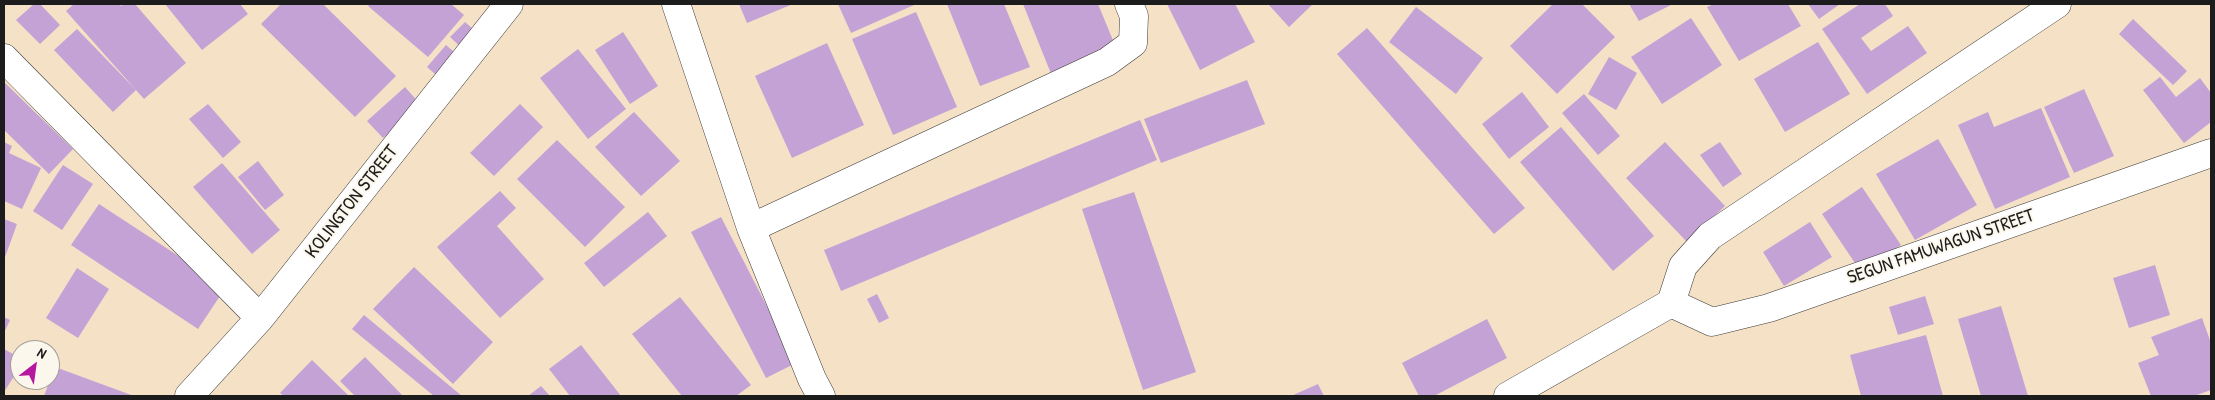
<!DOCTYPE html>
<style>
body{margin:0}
#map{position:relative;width:2215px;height:400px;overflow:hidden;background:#f4e1c6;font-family:"Patrick Hand",sans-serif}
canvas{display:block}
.frame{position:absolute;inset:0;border:5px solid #1c1c1c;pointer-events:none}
.north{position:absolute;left:10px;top:340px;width:50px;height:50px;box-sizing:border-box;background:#fbf7ec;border:1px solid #a29f99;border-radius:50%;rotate:30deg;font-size:14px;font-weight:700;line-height:20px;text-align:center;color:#1c1c1c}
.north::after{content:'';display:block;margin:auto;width:18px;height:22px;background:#b5179e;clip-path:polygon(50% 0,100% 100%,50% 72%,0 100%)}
</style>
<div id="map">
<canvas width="2215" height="400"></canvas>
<div class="frame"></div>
<div class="north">N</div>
</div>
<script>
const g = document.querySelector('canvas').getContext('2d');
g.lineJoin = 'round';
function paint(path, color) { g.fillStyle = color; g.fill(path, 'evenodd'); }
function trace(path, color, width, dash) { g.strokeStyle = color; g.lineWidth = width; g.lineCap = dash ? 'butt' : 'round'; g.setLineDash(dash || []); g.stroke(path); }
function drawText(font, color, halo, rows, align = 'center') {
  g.font = font + ' "Patrick Hand",sans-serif'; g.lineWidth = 4; g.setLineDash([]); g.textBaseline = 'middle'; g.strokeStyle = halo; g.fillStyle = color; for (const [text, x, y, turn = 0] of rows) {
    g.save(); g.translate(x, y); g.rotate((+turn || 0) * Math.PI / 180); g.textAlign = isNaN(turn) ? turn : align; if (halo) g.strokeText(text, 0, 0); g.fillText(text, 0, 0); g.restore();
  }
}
const building = new Path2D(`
 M 34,4 L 40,4 L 60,25 L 40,44 L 16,20 Z
 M 74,4 L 119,4 L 121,6 L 123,4 L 135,4 L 186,63 L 144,99 L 66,11 Z
 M 165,4 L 240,4 L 248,14 L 202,50 Z
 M 281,4 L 323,4 L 396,76 L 355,117 L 261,24 Z
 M 370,4 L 451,4 L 464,15 L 428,57 L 368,6 Z
 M 739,4 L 793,4 L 747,23 Z
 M 838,4 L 913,4 L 914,5 L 851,33 Z
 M 947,4 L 1004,4 L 1030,67 L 980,86 Z
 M 1023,4 L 1098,4 L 1117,50 L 1052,76 Z
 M 1167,4 L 1235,4 L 1255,42 L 1200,70 Z
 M 1268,4 L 1313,4 L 1289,27 Z
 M 1553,4 L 1582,4 L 1615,37 L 1557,94 L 1510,46 Z
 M 1629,4 L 1673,4 L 1639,21 Z
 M 1714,4 L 1788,4 L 1801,26 L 1739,61 L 1707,7 Z
 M 1808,4 L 1840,4 L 1819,19 Z
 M 1860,4 L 1885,4 L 1893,16 L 1861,38 L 1871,51 L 1908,26 L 1927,53 L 1867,94 L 1822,29 Z
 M 1416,7 L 1483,58 L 1456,94 L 1389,42 Z
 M 916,12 L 957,107 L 893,135 L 852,39 Z
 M 1691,18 L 1722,65 L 1662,104 L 1631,57 Z
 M 2133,19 L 2187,71 L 2173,85 L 2119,34 Z
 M 465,22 L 481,36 L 466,52 L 450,37 Z
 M 1367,28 L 1525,208 L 1494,234 L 1337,54 Z
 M 77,29 L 136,90 L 113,112 L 54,50 Z
 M 623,32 L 658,86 L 630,104 L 595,50 Z
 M 1818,42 L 1850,94 L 1785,132 L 1754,79 Z
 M 827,43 L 864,125 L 792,158 L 755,76 Z
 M 446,45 L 461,58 L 442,80 L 427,67 Z
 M 578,49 L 626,109 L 588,139 L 540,78 Z
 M 1609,57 L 1637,73 L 1616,110 L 1588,94 Z
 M 2160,77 L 2176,97 L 2200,78 L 2211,93 L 2211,122 L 2184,143 L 2143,90 Z
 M 1247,80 L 1265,124 L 1161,163 L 1144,119 Z
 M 4,82 L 73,149 L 49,174 L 4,130 Z
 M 405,87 L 421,105 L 383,138 L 367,121 Z
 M 2084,89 L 2114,156 L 2074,173 L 2044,107 Z
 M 1522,92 L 1549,127 L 1509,159 L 1482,124 Z
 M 1584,94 L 1620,136 L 1598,155 L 1562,113 Z
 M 208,104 L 241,142 L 223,158 L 189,119 Z
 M 520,104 L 543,127 L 494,176 L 470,153 Z
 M 2041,108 L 2070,177 L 1995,209 L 1958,125 L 1988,112 L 1994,127 Z
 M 634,112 L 680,161 L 641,196 L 595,147 Z
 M 1140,120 L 1157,160 L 841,291 L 824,250 Z
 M 1561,127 L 1654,236 L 1613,271 L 1520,162 Z
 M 1938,139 L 1977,205 L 1915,240 L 1876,174 Z
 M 557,140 L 625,207 L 585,247 L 517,179 Z
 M 4,142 L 12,146 L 9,153 L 41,168 L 22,209 L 4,201 Z
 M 1665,142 L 1725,206 L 1687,242 L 1626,178 Z
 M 1720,142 L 1742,174 L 1723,187 L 1700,155 Z
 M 258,161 L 284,195 L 265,210 L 238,177 Z
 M 222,163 L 280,230 L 252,254 L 193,187 Z
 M 63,165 L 93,184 L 62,230 L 33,211 Z
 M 1862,187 L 1901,245 L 1861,272 L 1822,214 Z
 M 500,191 L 516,208 L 497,226 L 544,279 L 500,318 L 437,247 Z
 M 1134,192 L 1196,372 L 1143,390 L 1082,209 Z
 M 99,204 L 226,287 L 198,329 L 71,245 Z
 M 648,212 L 667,236 L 604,287 L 584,263 Z
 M 721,217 L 796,363 L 766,378 L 691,232 Z
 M 4,219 L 17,224 L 4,260 Z
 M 1810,222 L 1832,257 L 1784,286 L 1763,252 Z
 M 2155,265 L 2170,315 L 2129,328 L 2113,278 Z
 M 414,267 L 493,342 L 453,384 L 373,309 Z
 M 77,268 L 109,289 L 78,338 L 46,318 Z
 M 877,294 L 889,318 L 879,323 L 867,299 Z
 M 1925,296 L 1934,324 L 1898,335 L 1889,307 Z
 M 680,297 L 751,385 L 736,396 L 682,396 L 632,334 Z
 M 2001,306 L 2028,396 L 1981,396 L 1958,319 Z
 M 364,315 L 462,396 L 434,396 L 352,329 Z
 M 4,317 L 10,320 L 4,333 Z
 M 2202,318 L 2211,343 L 2211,390 L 2194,396 L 2151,396 L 2138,363 L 2159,355 L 2151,337 Z
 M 1487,319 L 1507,358 L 1434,396 L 1419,396 L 1402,363 Z
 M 1926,335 L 1943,396 L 1861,396 L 1850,355 Z
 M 581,345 L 621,396 L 570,396 L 549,369 Z
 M 4,349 L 20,358 L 20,367 L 4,392 Z
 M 365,357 L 403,396 L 355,396 L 340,381 Z
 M 312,360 L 349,396 L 284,396 L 280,393 Z
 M 55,367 L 134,396 L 44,396 Z
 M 1318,384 L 1324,396 L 1291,396 Z
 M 541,386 L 550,396 L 528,396 Z`);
const street = new Path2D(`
 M 676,4 L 751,228 L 812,379 L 821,396
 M 4,58 L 260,318
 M 751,228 L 1107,62 L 1133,43 L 1134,16 L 1129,4
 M 1671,303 L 1712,322 L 1769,308 L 2211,153
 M 189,396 L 260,318 L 509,4
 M 1508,396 L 1671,303 L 1683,266 L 1710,236 L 2057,4`);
const streetNames = [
 ["KOLINGTON STREET",352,202,-52],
 ["SEGUN FAMUWAGUN STREET",1941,247,-19]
];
paint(building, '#c4a2d6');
trace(street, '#3c3a36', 29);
trace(street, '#fff', 28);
drawText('19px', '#1c1c1c', '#fbf7ec', streetNames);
</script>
